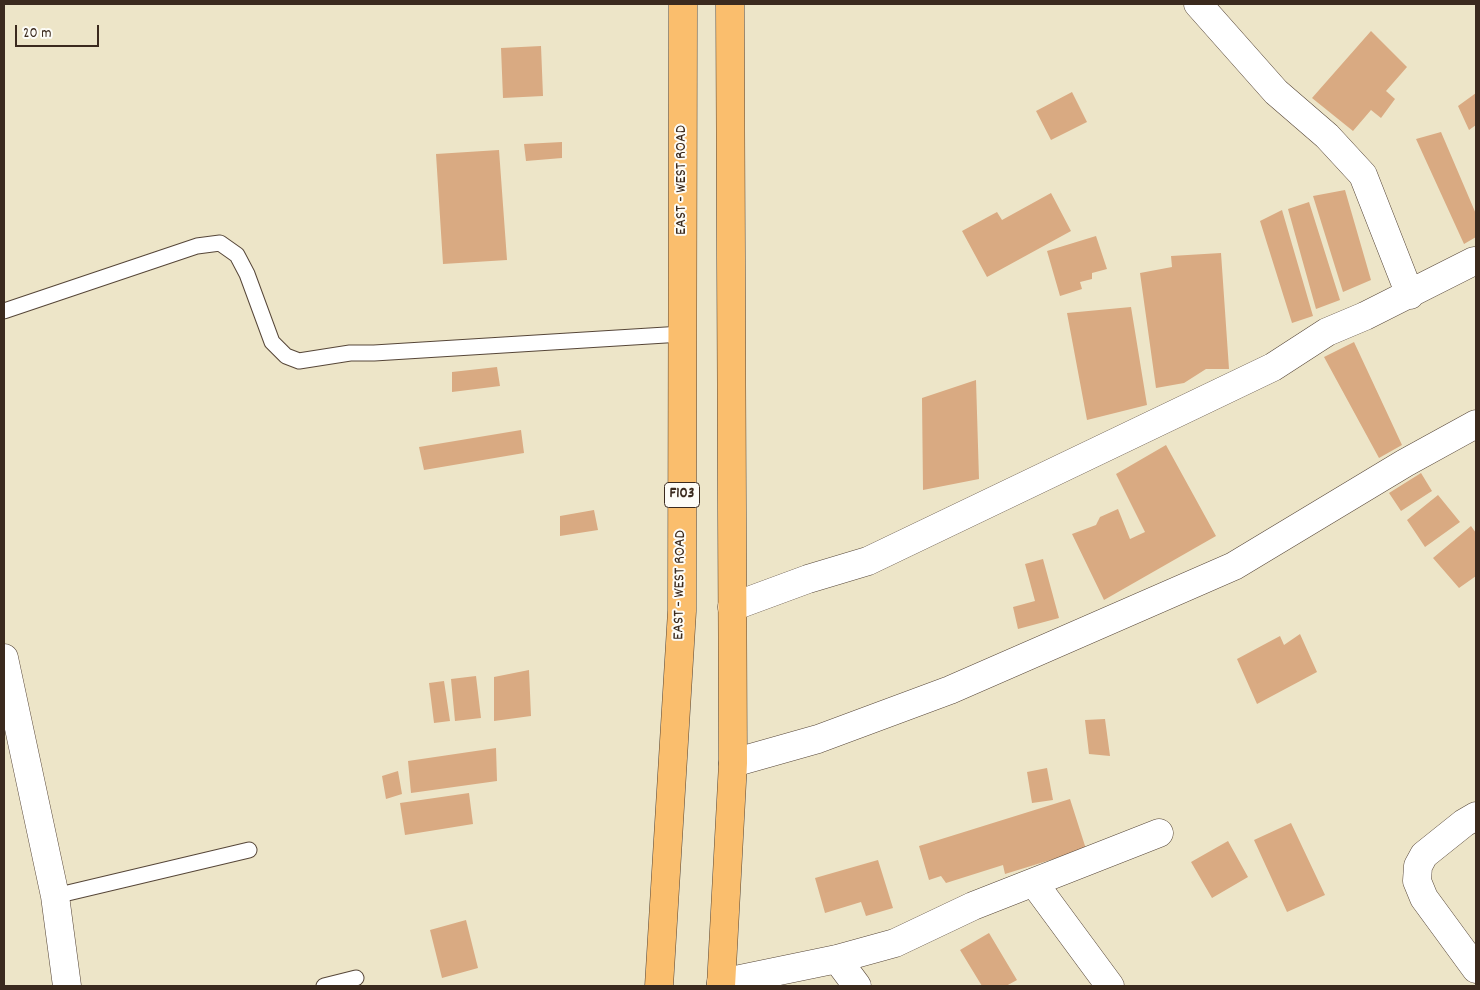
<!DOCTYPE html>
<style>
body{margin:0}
#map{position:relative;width:1480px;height:990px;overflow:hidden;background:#ede5c8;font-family:Dekko,sans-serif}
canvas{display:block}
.frame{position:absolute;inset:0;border:5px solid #3b2a1e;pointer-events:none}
.scale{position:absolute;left:15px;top:25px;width:84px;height:22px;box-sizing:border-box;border:2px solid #3b2a1e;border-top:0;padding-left:6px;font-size:15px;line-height:18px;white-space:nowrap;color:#3b2a1e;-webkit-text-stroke:4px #fdfcf7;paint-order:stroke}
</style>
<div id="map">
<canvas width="1480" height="990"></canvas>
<div class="frame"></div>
<div class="scale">20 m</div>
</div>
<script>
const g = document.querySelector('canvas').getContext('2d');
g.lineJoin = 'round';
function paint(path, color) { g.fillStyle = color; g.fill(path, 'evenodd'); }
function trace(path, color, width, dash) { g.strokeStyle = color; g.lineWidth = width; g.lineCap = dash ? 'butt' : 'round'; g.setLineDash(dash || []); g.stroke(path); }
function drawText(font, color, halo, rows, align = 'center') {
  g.font = font + ' Dekko,sans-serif'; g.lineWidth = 4; g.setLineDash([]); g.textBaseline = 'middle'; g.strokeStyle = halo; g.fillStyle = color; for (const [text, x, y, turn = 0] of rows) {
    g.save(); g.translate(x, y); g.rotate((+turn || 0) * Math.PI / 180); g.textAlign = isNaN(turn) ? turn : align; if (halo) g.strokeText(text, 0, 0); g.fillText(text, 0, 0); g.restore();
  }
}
const building = new Path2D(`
 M 1371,31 L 1407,67 L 1386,91 L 1395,99 L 1381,118 L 1371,110 L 1353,131 L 1312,98 Z
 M 541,46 L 543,96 L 503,98 L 501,48 Z
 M 1072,92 L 1087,122 L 1051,140 L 1036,111 Z
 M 1476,93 L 1476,125 L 1469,130 L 1458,106 Z
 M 1441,132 L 1476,214 L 1476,237 L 1464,244 L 1416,139 Z
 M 562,142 L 562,158 L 526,161 L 524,144 Z
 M 499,150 L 507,260 L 443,264 L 436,154 Z
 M 1345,190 L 1371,280 L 1343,292 L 1313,196 Z
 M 1051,193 L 1071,231 L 987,277 L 962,231 L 997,212 L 1002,220 Z
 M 1309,202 L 1340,300 L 1316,309 L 1288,209 Z
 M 1282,210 L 1313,316 L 1292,323 L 1260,221 Z
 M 1096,236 L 1107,269 L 1092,273 L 1092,279 L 1080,282 L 1082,289 L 1060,296 L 1047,251 Z
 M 1221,253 L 1229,369 L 1206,369 L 1184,383 L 1156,388 L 1140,273 L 1172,267 L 1171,256 Z
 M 1131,307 L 1147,405 L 1087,420 L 1067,313 Z
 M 1354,342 L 1402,445 L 1379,458 L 1324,357 Z
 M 497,367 L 500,386 L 452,392 L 452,372 Z
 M 976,380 L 979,479 L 923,490 L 922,398 Z
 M 521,430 L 524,453 L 424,470 L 419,447 Z
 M 1166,445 L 1216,536 L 1104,600 L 1072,534 L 1096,525 L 1100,517 L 1118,509 L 1130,539 L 1145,532 L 1116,474 Z
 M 1421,473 L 1432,491 L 1401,511 L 1389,493 Z
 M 1438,495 L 1460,522 L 1425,547 L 1407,520 Z
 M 594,510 L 598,530 L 560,536 L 560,516 Z
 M 1471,526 L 1476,533 L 1476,576 L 1459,588 L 1433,558 Z
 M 1043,559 L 1059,618 L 1018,629 L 1013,607 L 1035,601 L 1025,564 Z
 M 1300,634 L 1317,672 L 1257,704 L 1237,659 L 1280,636 L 1284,645 Z
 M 529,670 L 531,716 L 494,721 L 494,677 Z
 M 476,676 L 481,718 L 455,721 L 451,679 Z
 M 444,681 L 450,721 L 434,723 L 429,683 Z
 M 1105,719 L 1110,756 L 1089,754 L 1085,720 Z
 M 496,748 L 497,781 L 411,793 L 408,761 Z
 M 1047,768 L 1053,800 L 1032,803 L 1027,772 Z
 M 398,771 L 402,794 L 386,799 L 382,776 Z
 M 469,793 L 473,824 L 405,835 L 400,803 Z
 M 1070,799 L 1086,849 L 1005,874 L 1003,865 L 946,883 L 941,876 L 929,880 L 919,846 Z
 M 1291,823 L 1325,895 L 1287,912 L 1254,840 Z
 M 1228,841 L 1248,877 L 1212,898 L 1191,862 Z
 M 878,860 L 893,908 L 866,916 L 861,902 L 825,913 L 815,878 Z
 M 466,920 L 478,968 L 442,978 L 430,930 Z
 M 989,933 L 1017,980 L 1006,986 L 982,986 L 960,950 Z`);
const service = new Path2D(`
 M 4,311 L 197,246 L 220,243 L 237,255 L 247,274 L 272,342 L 286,356 L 299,361 L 350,353 L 374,353 L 682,334
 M 55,896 L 249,850
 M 324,986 L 356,978`);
const minor = new Path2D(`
 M 1198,4 L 1276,92 L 1327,136 L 1363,175 L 1410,295
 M 732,607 L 808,579 L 868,561 L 1273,367 L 1327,332 L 1365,316 L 1474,261
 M 4,658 L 55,896 L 67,986
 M 733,763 L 818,739 L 950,690 L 1234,566 L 1405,463 L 1476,424
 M 1476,816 L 1464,823 L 1424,855 L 1418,866 L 1417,881 L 1424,898 L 1476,969
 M 1034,883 L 1110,986
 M 837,959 L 857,986
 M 721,983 L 837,959 L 895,943 L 973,906 L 1159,833`);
const primary = new Path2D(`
 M 659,986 L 682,611 L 683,4
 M 721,986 L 733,763 L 730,4`);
const shields = [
 [682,495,35]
];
const shieldNames = [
 ["F103",682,495]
];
const streetNames = [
 ["EAST - WEST ROAD",683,180,-90],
 ["EAST - WEST ROAD",681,585,-89]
];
paint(building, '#d9aa82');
trace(service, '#564638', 17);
trace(minor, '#564638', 29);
trace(primary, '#564638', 29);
trace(service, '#fff', 15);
trace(minor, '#fff', 28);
trace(primary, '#fabe6d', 28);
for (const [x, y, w] of shields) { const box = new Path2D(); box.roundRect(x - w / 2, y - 12.5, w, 25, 4); g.fillStyle = '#fdfcf7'; g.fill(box); trace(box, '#3b2a1e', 1); }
drawText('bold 15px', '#3b2a1e', null, shieldNames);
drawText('16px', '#3b2a1e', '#fdfcf7', streetNames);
</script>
